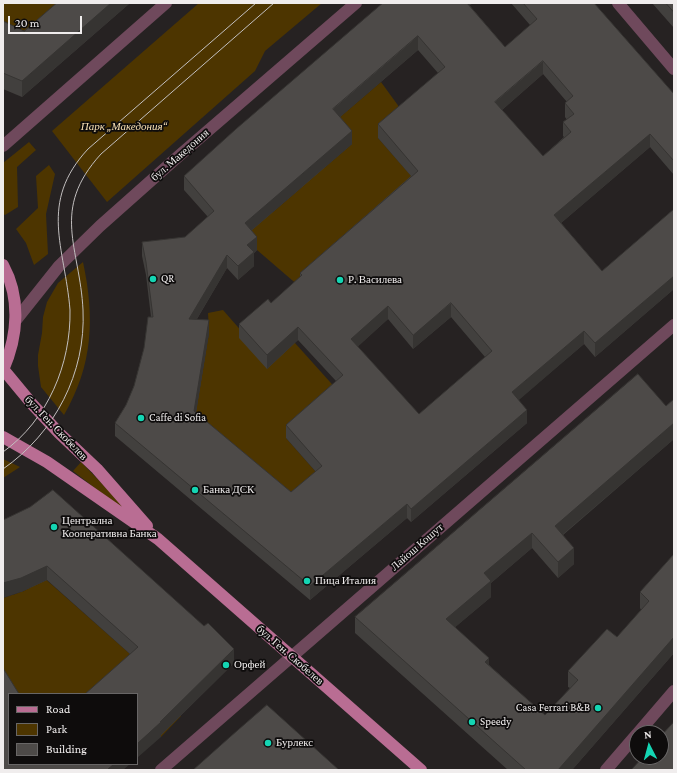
<!DOCTYPE html>
<meta charset="utf-8">
<style>
body{margin:0}
#map{position:relative;width:677px;height:773px;overflow:hidden;background:#262222;font-family:"Crimson Pro",serif}
canvas{display:block}
.frame{position:absolute;inset:0;border:4px solid #f0eded;pointer-events:none}
.legend{position:absolute;left:8px;top:693px;width:130px;height:72px;box-sizing:border-box;background:#0e0c0c;border:1px solid #686666;margin:0;padding:5px 7px;list-style:none;font-size:12px;color:#f0eded}
.legend li{display:flex;align-items:center;gap:8px;height:20px}
.legend b{width:20px;border:1px solid #686666}
.north{position:absolute;left:629px;top:725px;width:40px;height:40px;box-sizing:border-box;background:#0e0c0c;border:1px solid #686666;border-radius:50%;rotate:354deg;font-size:11px;font-weight:700;line-height:16px;text-align:center;color:#f0eded}
.north::after{content:'';display:block;margin:auto;width:14px;height:18px;background:#14d5b3;clip-path:polygon(50% 0,100% 100%,50% 72%,0 100%)}
.scale{position:absolute;left:8px;top:16px;width:74px;height:18px;box-sizing:border-box;border:2px solid #f0eded;border-top:0;padding-left:5px;font-size:12px;line-height:14px;white-space:nowrap;color:#f0eded;-webkit-text-stroke:3px #0e0c0c;paint-order:stroke}
</style>
<div id="map">
<canvas width="677" height="773"></canvas>
<div class="frame"></div>
<ul class="legend">
<li><b style="height:5px;background:#b96d93"></b>Road</li>
<li><b style="height:11px;background:#4d3500"></b>Park</li>
<li><b style="height:11px;background:#4d4a48"></b>Building</li>
</ul>
<div class="north">N</div>
<div class="scale">20 m</div>
</div>
<script>
const g = document.querySelector('canvas').getContext('2d');
g.lineJoin = 'round';
function paint(path, color) { g.fillStyle = color; g.fill(path, 'evenodd'); }
function trace(path, color, width, dash) { g.strokeStyle = color; g.lineWidth = width; g.lineCap = dash ? 'butt' : 'round'; g.setLineDash(dash || []); g.stroke(path); }
function drawText(font, color, halo, rows, align = 'center') {
  g.font = font + ' "Crimson Pro",serif'; g.lineWidth = 3.5; g.setLineDash([]); g.textBaseline = 'middle'; g.strokeStyle = halo; g.fillStyle = color; for (const [text, x, y, turn = 0] of rows) {
    g.save(); g.translate(x, y); g.rotate((+turn || 0) * Math.PI / 180); g.textAlign = isNaN(turn) ? turn : align; if (halo) g.strokeText(text, 0, 0); g.fillText(text, 0, 0); g.restore();
  }
}
const green = new Path2D(`
 M 3,3 L 61,3 L 34,38 L 3,37 Z
 M 199,3 L 322,3 L 265,51 L 255,71 L 107,202 L 52,131 Z
 M 381,82 L 405,115 L 378,138 L 413,178 L 300,287 L 257,250 L 234,224 L 273,212 L 302,187 L 305,147 L 324,168 L 352,144 L 333,123 Z
 M 29,142 L 36,150 L 17,167 L 18,207 L 5,215 L 3,214 L 3,163 Z
 M 49,165 L 55,174 L 46,214 L 48,254 L 34,265 L 26,243 L 16,229 L 38,208 L 36,176 Z
 M 83,262 C 95,318 93,365 64,415 L 41,387 L 38,366 L 38,355 L 42,333 L 43,317 L 47,302 L 58,283 Z
 M 223,310 L 244,334 L 295,343 L 339,392 L 286,438 L 323,480 L 325,534 L 194,424 L 209,333 L 208,313 Z
 M 3,459 L 20,467 L 3,478 Z
 M 81,462 L 140,523 L 73,471 Z
 M 42,576 L 147,669 L 152,686 L 181,716 L 161,737 L 137,694 L 10,694 L 8,691 L 3,695 L 3,598 C 20,592 31,591 42,576 Z`);
const minor = new Path2D(`
 M 618,3 L 674,69
 M 3,146 L 166,3
 M 16,320 L 59,266 L 100,226 L 181,154 L 356,3
 M 638,733 L 674,691
 M 161,770 L 674,325
 M 606,770 L 637,734`);
const primary = new Path2D(`
 M 3,265 C 21,298 18,336 3,370
 M 3,369 L 32,404 L 59,433 L 97,469 L 147,526
 M 3,437 L 47,462 L 158,539 L 421,770`);
const tram = new Path2D(`
 M 3,452 C 48,420 71,364 70,310 C 65,247 38,203 88,149 L 256,3
 M 3,469 C 55,433 86,373 83,310 C 80,247 50,210 101,154 L 274,3`);
const wall = new Path2D(`
 M 57,3 L 130,3 L 22,97 L 3,89 L 3,21 L 24,31 Z
 M 511,3 L 594,3 L 674,94 L 674,175 L 650,147 L 561,223 L 602,271 L 674,209 L 674,289 L 595,357 L 584,344 L 518,400 L 527,423 L 411,522 L 407,518 L 310,600 L 115,436 L 115,423 L 126,405 L 134,386 L 144,348 L 151,317 L 146,275 L 142,256 L 142,242 L 185,237 L 208,217 L 184,190 L 184,176 L 470,6 L 505,47 L 530,25 ZM 418,50 L 438,73 L 378,124 L 378,138 L 411,176 L 300,273 L 300,277 L 271,303 L 239,324 L 239,338 L 267,369 L 298,340 L 336,381 L 286,425 L 286,438 L 316,472 L 291,492 L 196,413 L 209,333 L 197,319 L 227,268 L 238,280 L 254,266 L 254,253 L 257,250 L 252,230 L 352,144 L 340,117 ZM 543,74 L 567,102 L 565,103 L 565,117 L 567,120 L 563,122 L 563,136 L 564,137 L 543,156 L 502,110 ZM 451,317 L 485,357 L 419,414 L 357,347 L 388,319 L 413,349 Z
 M 652,3 L 674,3 L 674,28 Z
 M 673,344 L 674,344 L 674,361 L 673,360 Z
 M 674,399 L 674,439 L 563,535 L 574,564 L 558,578 L 532,548 L 491,583 L 491,597 L 455,627 L 489,665 L 545,715 L 570,688 L 568,687 L 568,671 L 617,637 L 641,610 L 640,608 L 640,592 L 674,554 L 674,653 L 572,770 L 508,770 L 355,633 L 355,617 L 666,406 Z
 M 3,520 L 234,663 L 161,735 L 161,737 L 130,654 L 47,580 L 21,592 Z`);
const shadedWall = new Path2D(`
 M 111,3 L 130,3 L 22,97 L 22,81 Z
 M 463,3 L 473,3 L 463,11 Z
 M 418,36 L 418,50 L 333,123 L 333,109 Z
 M 543,61 L 543,74 L 495,116 L 495,102 Z
 M 352,131 L 352,144 L 245,236 L 245,223 Z
 M 650,134 L 650,147 L 554,229 L 554,215 Z
 M 257,237 L 257,250 L 254,253 L 254,266 L 238,280 L 238,266 L 247,245 Z
 M 227,255 L 227,268 L 189,332 L 189,319 Z
 M 674,276 L 674,289 L 595,357 L 595,343 Z
 M 451,303 L 451,317 L 413,349 L 413,335 Z
 M 388,306 L 388,319 L 351,353 L 351,339 Z
 M 209,320 L 209,333 L 194,424 L 194,411 Z
 M 298,327 L 298,340 L 267,369 L 267,355 Z
 M 584,331 L 584,344 L 512,406 L 512,392 Z
 M 527,410 L 527,423 L 411,522 L 411,509 Z
 M 674,423 L 674,439 L 555,541 L 555,526 Z
 M 407,504 L 407,518 L 310,600 L 310,586 Z
 M 532,533 L 532,548 L 491,583 L 491,597 L 446,635 L 446,619 L 484,573 Z
 M 574,548 L 574,564 L 558,578 L 558,562 Z
 M 47,566 L 47,580 L 21,592 L 3,598 L 3,583 Z
 M 674,637 L 674,653 L 572,770 L 558,770 Z
 M 234,649 L 234,663 L 161,735 L 161,737 L 137,758 L 137,744 L 160,722 Z
 M 489,658 L 489,673 L 485,662 Z
 M 114,764 L 130,764 L 123,770 L 107,770 Z`);
const building = new Path2D(`
 M 57,3 L 111,3 L 22,81 L 3,73 L 3,21 L 24,31 Z
 M 383,3 L 467,3 L 505,47 L 537,19 L 523,3 L 594,3 L 674,94 L 674,161 L 650,134 L 554,215 L 602,271 L 674,209 L 674,276 L 595,343 L 584,331 L 512,392 L 527,410 L 411,509 L 407,504 L 310,586 L 115,423 L 126,405 L 134,386 L 144,348 L 148,317 L 153,317 L 146,262 L 142,242 L 185,237 L 214,211 L 184,176 L 236,129 ZM 418,36 L 445,67 L 378,124 L 418,171 L 300,273 L 302,275 L 271,303 L 268,299 L 239,324 L 267,355 L 298,327 L 343,375 L 286,425 L 322,466 L 291,492 L 194,411 L 209,320 L 189,319 L 227,255 L 238,266 L 254,252 L 247,245 L 257,237 L 245,223 L 352,131 L 333,109 ZM 543,61 L 573,96 L 565,103 L 574,114 L 563,122 L 571,132 L 543,156 L 495,102 ZM 451,303 L 492,351 L 419,414 L 351,339 L 388,306 L 413,335 Z
 M 666,3 L 674,3 L 674,12 Z
 M 638,374 L 666,406 L 674,399 L 674,423 L 555,526 L 574,548 L 558,562 L 532,533 L 484,573 L 491,581 L 446,619 L 489,658 L 485,662 L 545,715 L 578,680 L 568,671 L 607,629 L 617,637 L 649,601 L 640,592 L 674,554 L 674,637 L 558,770 L 526,770 L 355,617 Z
 M 53,490 L 204,626 L 208,623 L 234,649 L 160,722 L 161,722 L 137,744 L 137,694 L 85,694 L 138,647 L 47,566 L 21,578 L 3,583 L 3,520 L 30,507 Z
 M 3,668 L 19,694 L 9,694 L 9,764 L 114,764 L 107,770 L 3,770 Z
 M 267,705 L 339,770 L 193,770 L 230,737 Z
 M 674,722 L 674,770 L 631,770 L 643,757 L 661,757 L 661,736 Z`);
const markers = [
 [153,279,4,"#14d5b3"],
 [340,280,4,"#14d5b3"],
 [141,418,4,"#14d5b3"],
 [195,490,4,"#14d5b3"],
 [54,527,4,"#14d5b3"],
 [307,581,4,"#14d5b3"],
 [226,665,4,"#14d5b3"],
 [598,708,4,"#14d5b3"],
 [472,722,4,"#14d5b3"],
 [268,743,4,"#14d5b3"]
];
const parkNames = [
 ["Парк „Македония“",124,127]
];
const streetNames = [
 ["бул. Македония",180,155,-41],
 ["бул. Ген. Скобелев",56,428,46],
 ["Лайош Кошут",417,547,-41],
 ["бул. Ген. Скобелев",290,655,41]
];
const poiNames = [
 ["QR",161,279],
 ["Р. Василева",348,280],
 ["Caffe di Sofia",149,418],
 ["Банка ДСК",203,490],
 ["Централна",62,521],
 ["Кооперативна Банка",62,534],
 ["Пица Италия",315,581],
 ["Орфей",234,665],
 ["Casa Ferrari B&B",590,708,"right"],
 ["Speedy",480,722],
 ["Бурлекс",276,743]
];
paint(green, '#4d3500');
trace(minor, '#6f495c', 12);
trace(primary, '#b96d93', 12);
trace(tram, '#c2bfbf', 1);
paint(wall, '#42403e');
paint(shadedWall, '#363432');
paint(building, '#4d4a48');
trace(building, '#363432', 1);
for (const [x, y, r, color] of markers) { const dot = new Path2D(); dot.arc(x, y, r, 0, 2 * Math.PI); g.fillStyle = color; g.fill(dot); trace(dot, '#0e0c0c', 1.5); }
drawText('italic 11px', '#f8e0b4', '#0e0c0c', parkNames);
drawText('11px', '#f0eded', '#0e0c0c', streetNames);
drawText('11px', '#f0eded', '#0e0c0c', poiNames, 'left');
</script>
